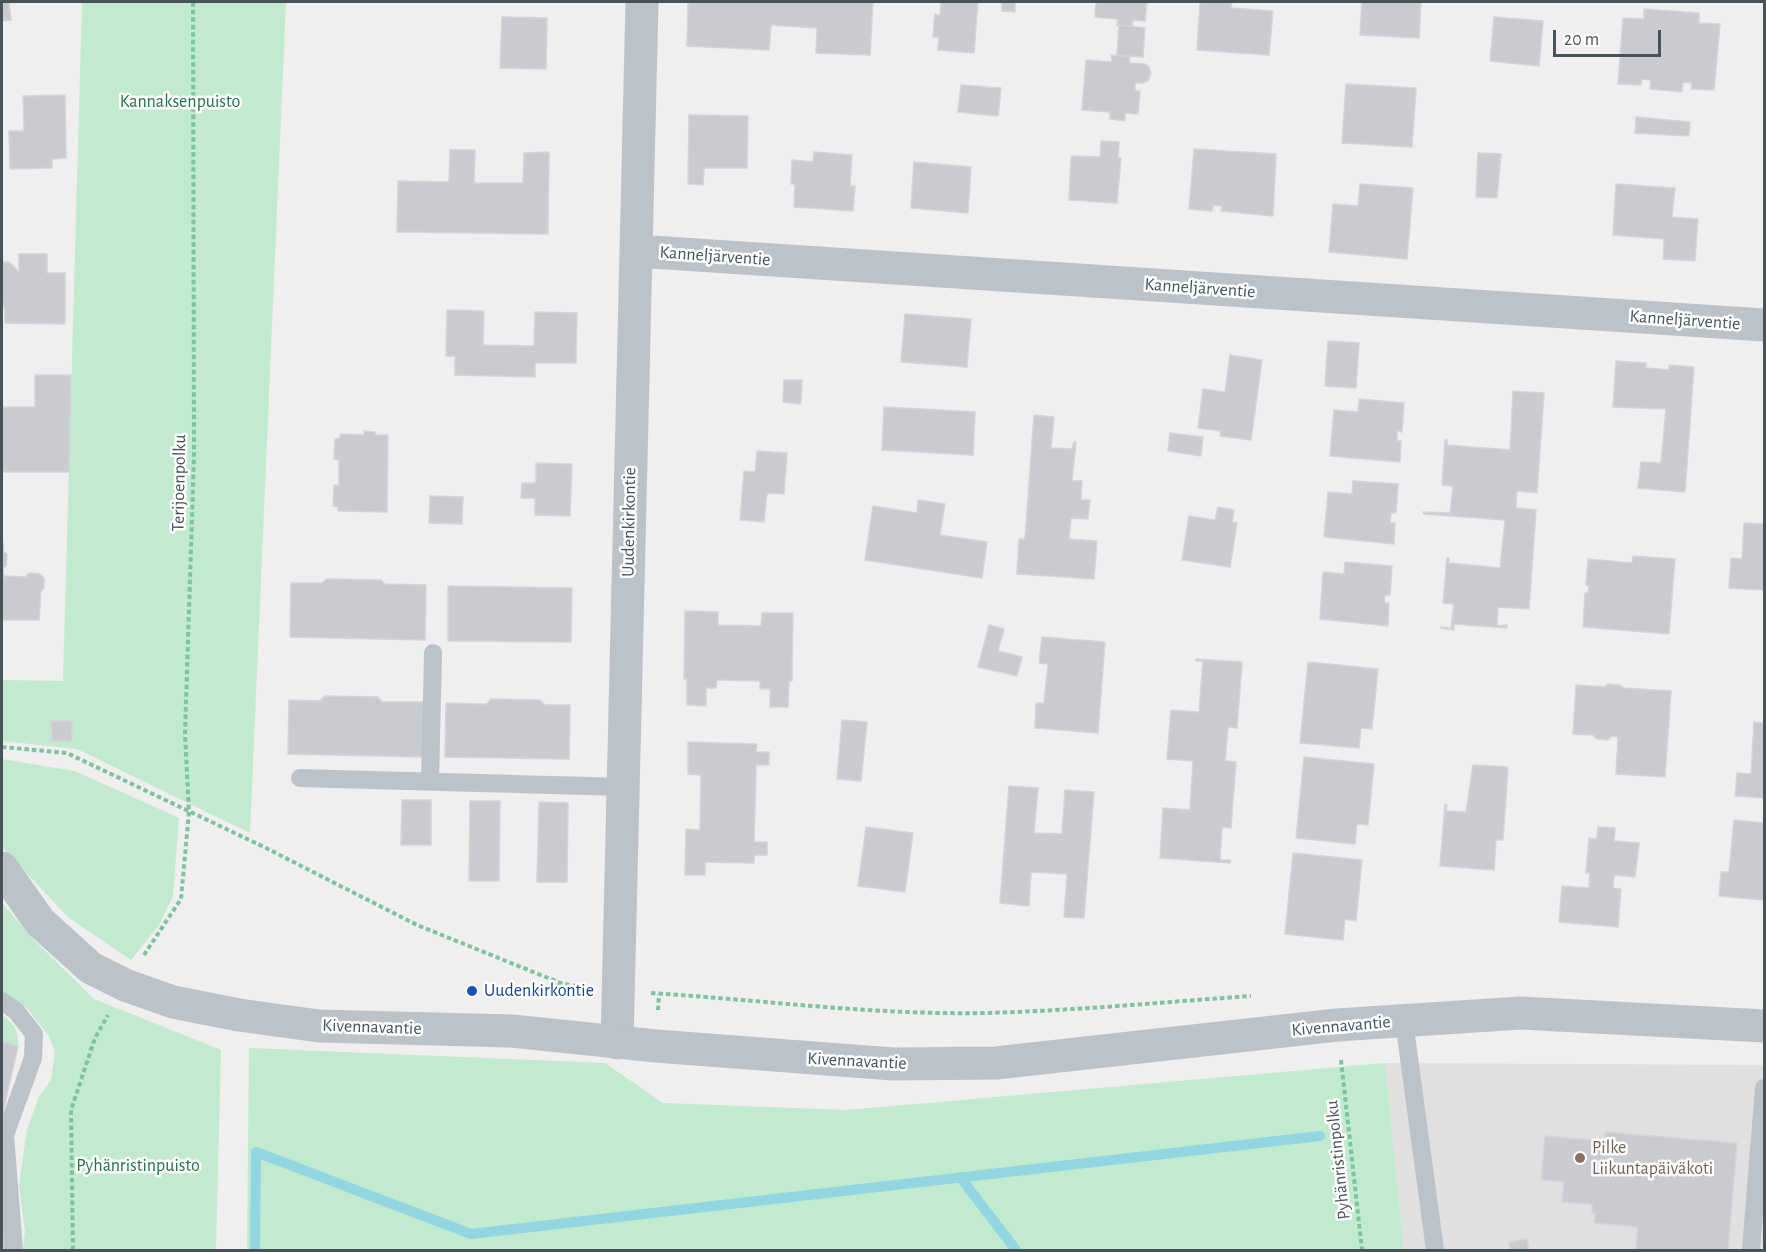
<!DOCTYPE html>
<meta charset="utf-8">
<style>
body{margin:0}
#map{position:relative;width:1766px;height:1252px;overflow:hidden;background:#f0eeee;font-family:"Alegreya Sans",sans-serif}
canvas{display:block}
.frame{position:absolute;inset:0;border:3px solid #485259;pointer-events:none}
.scale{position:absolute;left:1553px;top:30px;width:108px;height:27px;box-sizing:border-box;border:3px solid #485259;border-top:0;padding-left:8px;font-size:18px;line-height:21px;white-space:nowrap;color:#485259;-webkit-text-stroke:4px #fff;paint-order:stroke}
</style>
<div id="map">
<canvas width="1766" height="1252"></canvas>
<div class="frame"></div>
<div class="scale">20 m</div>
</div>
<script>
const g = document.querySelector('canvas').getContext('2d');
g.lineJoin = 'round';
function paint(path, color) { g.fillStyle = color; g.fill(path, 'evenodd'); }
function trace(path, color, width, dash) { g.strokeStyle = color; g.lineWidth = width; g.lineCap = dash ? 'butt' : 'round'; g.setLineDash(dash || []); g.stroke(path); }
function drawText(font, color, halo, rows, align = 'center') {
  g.font = font + ' "Alegreya Sans",sans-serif'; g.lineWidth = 5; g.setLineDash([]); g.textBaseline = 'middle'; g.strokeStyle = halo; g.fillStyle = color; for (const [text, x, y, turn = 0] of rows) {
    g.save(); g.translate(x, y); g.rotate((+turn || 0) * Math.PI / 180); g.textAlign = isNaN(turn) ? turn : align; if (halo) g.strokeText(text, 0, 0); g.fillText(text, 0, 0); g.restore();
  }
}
const education = new Path2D(`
 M 1385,1063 L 1764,1065 L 1764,1250 L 1404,1250 Z`);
const green = new Path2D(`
 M 82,2 L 286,2 L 250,833 L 77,749 L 2,741 L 2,680 L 63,681 Z
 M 2,759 L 75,771 L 179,818 L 173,896 L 159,925 L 131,960 L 69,918 L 2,847 Z
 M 2,903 L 34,940 L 94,999 L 221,1050 L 216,1250 L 23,1250 L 25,1231 L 19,1185 L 27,1129 L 39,1097 L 51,1080 L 55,1051 L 49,1036 L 27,1008 L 2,991 Z
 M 2,1015 C 14,1024 19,1030 18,1046 L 2,1042 Z
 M 249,1048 L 605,1063 L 663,1103 L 847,1110 L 1385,1063 L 1404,1250 L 247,1250 Z`);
const stream = new Path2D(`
 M 960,1177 L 1016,1250
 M 255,1250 L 256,1152 L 471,1234 L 1320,1136`);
const building = new Path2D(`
 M 2,2 L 9,2 L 11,20 L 2,21 Z
 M 688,2 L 873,2 L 870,55 L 816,53 L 817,28 L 771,25 L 769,50 L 687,46 Z
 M 941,2 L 978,2 L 974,53 L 938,50 L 939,37 L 933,37 L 935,14 L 940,15 Z
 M 1002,2 L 1015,2 L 1015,12 L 1002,11 Z
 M 1096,2 L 1147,2 L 1145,21 L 1133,20 L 1132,26 L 1117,25 L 1118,19 L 1095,17 Z
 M 1200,2 L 1232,2 L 1231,8 L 1273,11 L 1269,55 L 1197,50 Z
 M 1362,2 L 1421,2 L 1419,38 L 1360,35 Z
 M 1644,9 L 1699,13 L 1699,23 L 1720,24 L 1714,90 L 1691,89 L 1692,83 L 1683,82 L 1682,92 L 1650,89 L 1651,80 L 1642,79 L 1641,85 L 1618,84 L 1623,18 L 1644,19 Z
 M 502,17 L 547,18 L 546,69 L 500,68 Z
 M 1494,17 L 1543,21 L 1539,66 L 1490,61 Z
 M 1119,25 L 1145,28 L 1143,57 L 1117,55 Z
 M 1111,55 L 1130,57 L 1129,63 L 1145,64 L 1149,67 L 1151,73 L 1148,81 L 1143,83 L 1135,83 L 1135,91 L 1140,91 L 1138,114 L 1125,113 L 1125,121 L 1110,119 L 1110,112 L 1082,110 L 1086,60 L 1112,62 Z
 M 1346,84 L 1416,88 L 1412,147 L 1342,143 Z
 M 961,85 L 1001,88 L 998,116 L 958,112 Z
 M 65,95 L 66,158 L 52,159 L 52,168 L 10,169 L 9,131 L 24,131 L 23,96 Z
 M 689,115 L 748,116 L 747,168 L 704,168 L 703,185 L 688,184 Z
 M 1636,117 L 1690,122 L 1689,136 L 1635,133 Z
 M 1101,141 L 1119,142 L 1118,158 L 1121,158 L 1117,203 L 1069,200 L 1071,156 L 1100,157 Z
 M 1194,149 L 1276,154 L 1273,216 L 1221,211 L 1222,206 L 1213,205 L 1212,211 L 1189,209 Z
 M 450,150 L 475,150 L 474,183 L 523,183 L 524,153 L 549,152 L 548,234 L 397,232 L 398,181 L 449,182 Z
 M 814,152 L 852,155 L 850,186 L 855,186 L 853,211 L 794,207 L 795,184 L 791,184 L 792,160 L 813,162 Z
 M 1478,153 L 1501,154 L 1497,198 L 1476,197 Z
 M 914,162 L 971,167 L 968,213 L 911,208 Z
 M 1360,184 L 1413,188 L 1407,259 L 1329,252 L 1333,204 L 1358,206 Z
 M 1616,184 L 1675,188 L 1672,217 L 1698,219 L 1695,261 L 1663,259 L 1664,239 L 1613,235 Z
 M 19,254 L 47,254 L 47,273 L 65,273 L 65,324 L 5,323 L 5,310 L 2,300 L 2,262 L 9,262 L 19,272 Z
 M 447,310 L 484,311 L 483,345 L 534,346 L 535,312 L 577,313 L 576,363 L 535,363 L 535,377 L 455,375 L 455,356 L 446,356 Z
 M 905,314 L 971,319 L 967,367 L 901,362 Z
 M 1328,341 L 1359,343 L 1356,388 L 1325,386 Z
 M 1230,355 L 1262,360 L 1251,440 L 1220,436 L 1221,431 L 1198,428 L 1203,389 L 1225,392 Z
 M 1616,361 L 1646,363 L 1646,368 L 1669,370 L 1669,365 L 1694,367 L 1685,492 L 1638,488 L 1641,462 L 1661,463 L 1666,409 L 1613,407 Z
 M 35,375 L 71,375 L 69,472 L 2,472 L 2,407 L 35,407 Z
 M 784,380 L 802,380 L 801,404 L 783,402 Z
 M 1513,391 L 1544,393 L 1537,493 L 1517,491 L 1516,508 L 1536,510 L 1529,609 L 1498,607 L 1497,626 L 1507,625 L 1507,628 L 1454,624 L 1454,630 L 1441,628 L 1441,627 L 1451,628 L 1454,604 L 1443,603 L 1447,558 L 1449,558 L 1449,563 L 1500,568 L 1505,520 L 1424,514 L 1423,512 L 1450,513 L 1453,486 L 1442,485 L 1445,440 L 1447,440 L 1447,445 L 1510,450 Z
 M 1359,399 L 1404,403 L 1402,432 L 1397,431 L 1397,441 L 1401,441 L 1400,462 L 1330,456 L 1334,410 L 1358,412 Z
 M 884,407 L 975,412 L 973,455 L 882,450 Z
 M 1034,415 L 1054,417 L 1051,448 L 1072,449 L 1074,442 L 1076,442 L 1072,481 L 1082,481 L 1081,500 L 1090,500 L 1088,519 L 1071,518 L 1069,539 L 1097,541 L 1094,579 L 1017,574 L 1019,539 L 1025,539 Z
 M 364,431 L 375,432 L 375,435 L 388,435 L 387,512 L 338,511 L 338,507 L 333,506 L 334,485 L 339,485 L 339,460 L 334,459 L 335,439 L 340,438 L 340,434 L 364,435 Z
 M 1170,433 L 1203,437 L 1201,456 L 1168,451 Z
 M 757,451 L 787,453 L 784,494 L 767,493 L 764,522 L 740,520 L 744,471 L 755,472 Z
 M 536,463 L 572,464 L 570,516 L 535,515 L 535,498 L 521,498 L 522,483 L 536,483 Z
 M 1353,481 L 1398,484 L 1396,513 L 1391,513 L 1390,523 L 1395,523 L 1394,544 L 1324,537 L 1328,492 L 1352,494 Z
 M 430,496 L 463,497 L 462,524 L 429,523 Z
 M 918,500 L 945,504 L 940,535 L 987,542 L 982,578 L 865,560 L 873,506 L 917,513 Z
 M 1218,507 L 1234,510 L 1232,522 L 1237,523 L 1230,567 L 1182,560 L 1189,516 L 1215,520 Z
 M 1744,523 L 1764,524 L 1764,590 L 1729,588 L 1731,558 L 1742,559 Z
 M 2,544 L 4,544 L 3,551 L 7,554 L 6,566 L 3,568 L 4,576 L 26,577 L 29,573 L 40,574 L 44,578 L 44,588 L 41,591 L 39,620 L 2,620 Z
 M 1633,556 L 1675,559 L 1669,634 L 1583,627 L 1585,593 L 1588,593 L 1589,586 L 1586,585 L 1588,559 L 1632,563 Z
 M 1345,562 L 1392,566 L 1390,595 L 1385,595 L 1384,603 L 1389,603 L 1388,626 L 1320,619 L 1323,572 L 1344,574 Z
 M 327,579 L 381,580 L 385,584 L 426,585 L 425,640 L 290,637 L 291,583 L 322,583 Z
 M 448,586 L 572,588 L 571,642 L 448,641 Z
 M 685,611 L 718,612 L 718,625 L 761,626 L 762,613 L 793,613 L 792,681 L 789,681 L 788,707 L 770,707 L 770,689 L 760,689 L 760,681 L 717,680 L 716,688 L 706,688 L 706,706 L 687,705 L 687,679 L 684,679 Z
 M 989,625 L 1004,629 L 998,651 L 1022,657 L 1017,676 L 978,667 Z
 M 1042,637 L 1105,642 L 1098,733 L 1035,728 L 1036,703 L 1044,703 L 1048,664 L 1039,663 Z
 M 1196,659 L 1242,662 L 1237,728 L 1228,727 L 1225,761 L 1236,762 L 1231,828 L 1222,827 L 1220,860 L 1230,860 L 1230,863 L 1160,858 L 1163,808 L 1190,810 L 1193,761 L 1167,759 L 1171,710 L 1199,712 L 1203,661 L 1196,661 Z
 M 1308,662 L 1378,669 L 1372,729 L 1361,728 L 1359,748 L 1300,743 Z
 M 1608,684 L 1619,685 L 1624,688 L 1671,691 L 1665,777 L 1616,774 L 1618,737 L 1612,736 L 1608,740 L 1597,739 L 1593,735 L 1573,734 L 1576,685 L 1605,687 Z
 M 325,696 L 378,697 L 382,702 L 424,702 L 423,757 L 288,754 L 289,700 L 320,701 Z
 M 491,699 L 540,700 L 545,705 L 570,705 L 569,759 L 445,757 L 446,703 L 486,704 Z
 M 842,720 L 867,722 L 861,781 L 837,779 Z
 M 51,721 L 72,721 L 72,741 L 52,741 Z
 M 1754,722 L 1764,723 L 1764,798 L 1735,796 L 1737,773 L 1751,774 Z
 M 688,742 L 757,744 L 756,752 L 769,752 L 769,765 L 756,765 L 756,772 L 754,842 L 767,842 L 767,855 L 754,855 L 754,863 L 705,862 L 705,875 L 685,875 L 686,829 L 700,830 L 701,775 L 688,774 Z
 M 1304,757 L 1374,764 L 1368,825 L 1357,824 L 1355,844 L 1296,838 Z
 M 1473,765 L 1508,767 L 1503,840 L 1496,840 L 1494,870 L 1440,866 L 1445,804 L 1447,805 L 1446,811 L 1466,812 Z
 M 1009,786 L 1038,788 L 1034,833 L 1062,834 L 1065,790 L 1094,792 L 1084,918 L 1064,917 L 1067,874 L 1031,872 L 1029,906 L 1000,903 Z
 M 402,800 L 431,800 L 431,845 L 401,845 Z
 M 470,801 L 500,801 L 499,881 L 469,881 Z
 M 539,802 L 568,803 L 567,882 L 537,882 Z
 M 1734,820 L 1764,823 L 1764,900 L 1719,896 L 1721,872 L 1729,872 Z
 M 866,827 L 913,833 L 905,892 L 858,886 Z
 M 1598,827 L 1615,828 L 1614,841 L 1639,843 L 1635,877 L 1614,875 L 1613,888 L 1621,889 L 1618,927 L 1559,922 L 1562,886 L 1589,888 L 1590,873 L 1586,873 L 1589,838 L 1597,839 Z
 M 1293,853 L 1362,860 L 1356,921 L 1345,919 L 1343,940 L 1285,934 Z
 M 2,1042 L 18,1046 L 2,1117 Z
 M 1605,1132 L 1737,1143 L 1728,1250 L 1636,1250 L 1638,1227 L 1594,1223 L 1595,1213 L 1592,1213 L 1592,1204 L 1562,1202 L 1564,1182 L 1541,1180 L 1545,1136 L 1604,1141 Z
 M 2,1176 L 9,1250 L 2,1250 Z
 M 1527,1239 L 1529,1250 L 1510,1250 L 1509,1242 Z`);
const path = new Path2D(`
 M 2,747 L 67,753 L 266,848 L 417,925 L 563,984 L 584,987
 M 144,955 L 181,899 L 189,812 L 185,734 L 194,455 L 193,2
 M 543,991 L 562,984
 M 651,993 C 762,1000 872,1015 983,1013 C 1072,1011 1163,1002 1251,996
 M 658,1010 L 659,994
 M 1341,1060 L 1362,1250
 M 73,1250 L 71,1110 L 95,1038 L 108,1015`);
const service = new Path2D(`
 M 300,778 L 623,787
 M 430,782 L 433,653
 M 2,1001 L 16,1011 L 34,1034 L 33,1058 L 5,1135 L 14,1250
 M 1404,1021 L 1435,1250
 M 1751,1250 L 1764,1088`);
const minor = new Path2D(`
 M 636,251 L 1764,325
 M 617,1043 L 642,2`);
const tertiary = new Path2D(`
 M 2,868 L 40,922 L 91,968 L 125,985 L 173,1002 L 239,1015 L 319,1026 L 512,1031 L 656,1046 L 893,1064 L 996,1063 L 1337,1025 L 1521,1013 L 1764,1026`);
const markers = [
 [472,991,6,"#1a4fb4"],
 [1580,1158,6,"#8d6e63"]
];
const parkNames = [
 ["Kannaksenpuisto",180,102],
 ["Pyhänristinpuisto",138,1166]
];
const streetNames = [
 ["Kanneljärventie",715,256,4],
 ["Kanneljärventie",1200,288,4],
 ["Kanneljärventie",1685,320,4],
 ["Terijoenpolku",179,483,-89],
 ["Uudenkirkontie",629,522,-89],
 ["Kivennavantie",1341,1026,-5],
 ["Kivennavantie",372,1027,2],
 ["Kivennavantie",857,1061,3],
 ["Pyhänristinpolku",1338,1160,-96]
];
const transitNames = [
 ["Uudenkirkontie",484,991]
];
const educationNames = [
 ["Pilke",1592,1148],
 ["Liikuntapäiväkoti",1592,1169]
];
paint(education, '#e1dfdf');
paint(green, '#c1eacf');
trace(stream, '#92d6e2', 10);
paint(building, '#c9cbd0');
trace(building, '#d3d5d9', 1.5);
trace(path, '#7cc49d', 4, [4.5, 3]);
trace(service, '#bbc3c9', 18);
trace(minor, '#bbc3c9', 33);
trace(tertiary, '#bbc3c9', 33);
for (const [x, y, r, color] of markers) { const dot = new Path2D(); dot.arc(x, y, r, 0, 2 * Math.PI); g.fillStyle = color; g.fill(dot); trace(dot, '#fff', 2); }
drawText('18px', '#207345', '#fff', parkNames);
drawText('18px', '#485259', '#fff', streetNames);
drawText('18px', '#164399', '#fff', transitNames, 'left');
drawText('18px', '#785e54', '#fff', educationNames, 'left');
</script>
